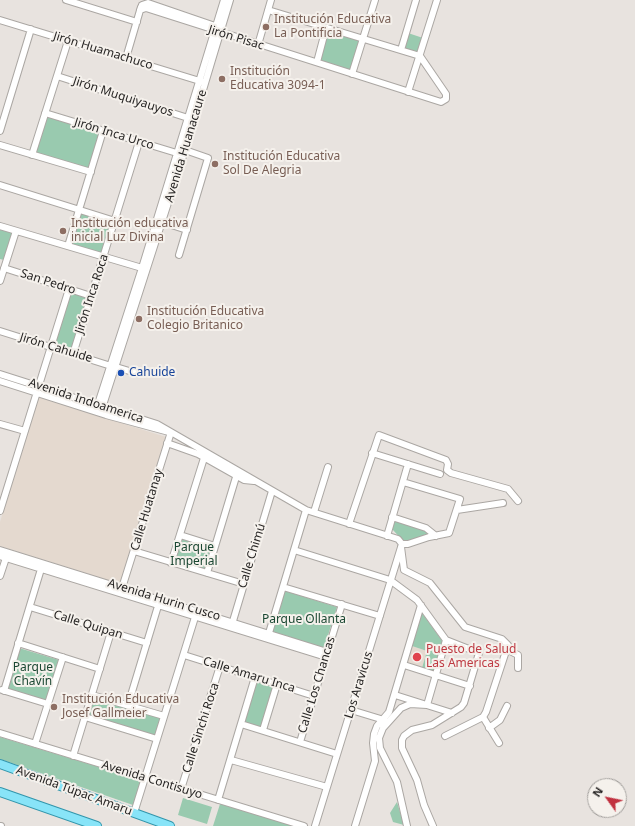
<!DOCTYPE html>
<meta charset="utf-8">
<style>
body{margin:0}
#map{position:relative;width:635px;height:826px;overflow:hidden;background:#e8e3df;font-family:"Noto Sans",sans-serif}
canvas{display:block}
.north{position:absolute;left:587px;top:778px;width:40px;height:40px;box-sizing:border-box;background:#f5f1ec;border:1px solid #a29f9c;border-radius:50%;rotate:303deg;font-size:11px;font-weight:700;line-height:16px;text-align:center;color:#262423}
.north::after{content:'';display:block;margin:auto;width:14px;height:18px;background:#c1313f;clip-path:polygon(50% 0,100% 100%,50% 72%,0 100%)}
</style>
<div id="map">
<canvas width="635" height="826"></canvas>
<div class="north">N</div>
</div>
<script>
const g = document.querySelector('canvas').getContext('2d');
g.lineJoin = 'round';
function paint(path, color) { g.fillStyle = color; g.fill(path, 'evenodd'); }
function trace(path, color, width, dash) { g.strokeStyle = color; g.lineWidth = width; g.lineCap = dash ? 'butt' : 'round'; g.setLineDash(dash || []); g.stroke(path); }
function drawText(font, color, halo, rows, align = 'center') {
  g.font = font + ' "Noto Sans",sans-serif'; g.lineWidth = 4; g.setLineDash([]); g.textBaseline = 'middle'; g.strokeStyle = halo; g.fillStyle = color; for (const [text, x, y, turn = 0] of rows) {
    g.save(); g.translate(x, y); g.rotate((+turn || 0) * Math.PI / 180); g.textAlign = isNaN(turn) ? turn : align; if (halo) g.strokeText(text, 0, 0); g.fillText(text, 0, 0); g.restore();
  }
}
const built = new Path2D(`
 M 38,397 L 166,437 L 120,584 L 0,546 L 0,522 Z
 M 412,646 L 427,651 L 422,668 L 408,662 Z`);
const green = new Path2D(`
 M 328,31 L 361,41 L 351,71 L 319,61 Z
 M 408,33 L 423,38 L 418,53 L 404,48 Z
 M 47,114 L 102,131 L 89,170 L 35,153 Z
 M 81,213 L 112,222 L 103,254 L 71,245 Z
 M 0,229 L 12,232 L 4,260 L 0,259 Z
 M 70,290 L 90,296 L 72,352 L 53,346 Z
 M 396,521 L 427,530 L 429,533 L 405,543 L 393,530 L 393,524 Z
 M 182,538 L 213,547 L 206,571 L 175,562 Z
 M 285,591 L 337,607 L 324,648 L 272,633 Z
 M 422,613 L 443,642 L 435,672 L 422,668 L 427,651 L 412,646 Z
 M 19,648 L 59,660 L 47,702 L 7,690 Z
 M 257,682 L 274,688 L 262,728 L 244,723 Z
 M 93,698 L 161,718 L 155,735 L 88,715 Z
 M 0,737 L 142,780 L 133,805 L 0,759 Z
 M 183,798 L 212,807 L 207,824 L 178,815 Z
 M 397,802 L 404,825 L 393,822 L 390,813 Z
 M 220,804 L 295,826 L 213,826 Z`);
const minor = new Path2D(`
 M 66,0 L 137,22
 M 142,5 L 148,3 L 218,27
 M 140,10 L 146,8 L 441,102 L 446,99 L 446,94 L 420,56 L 268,10
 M 0,20 L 203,82
 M 258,45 L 271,0
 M 401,50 L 416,0
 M 126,58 L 141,7
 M 317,62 L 326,28
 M 352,74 L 375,0
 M 57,76 L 188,118
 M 408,92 L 437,0
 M 45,113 L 180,154
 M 0,131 L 31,29
 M 0,145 L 91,172
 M 32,155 L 68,41
 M 0,185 L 115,221
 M 162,222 L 187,230
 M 0,226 L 142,268
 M 68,246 L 103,131
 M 179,255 L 208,158 L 185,150
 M 4,268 L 91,296
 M 0,281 L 16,231
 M 0,331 L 111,366
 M 73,354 L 139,142
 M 116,367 L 139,374
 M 0,374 L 157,424 L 306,510 L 398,539 L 402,544
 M 0,381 L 106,415 L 169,432
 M 39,385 L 69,289
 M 98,404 L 142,268 L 224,0
 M 103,405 L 185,150 L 230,0
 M 0,424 L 25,431
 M 167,443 L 198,454 L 244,480 L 254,481
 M 372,453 L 440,474
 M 457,510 L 503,503
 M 0,511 L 37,392
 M 314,512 L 328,467
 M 392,517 L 426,528 L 436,536
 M 349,524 L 379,435 L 446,460 L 448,464 L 447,470 L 451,473 L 508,489 L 518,501
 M 180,535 L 215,546
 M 387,536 L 408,464
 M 402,544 L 408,544 L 429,537 L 449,533 L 460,499 L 403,482
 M 401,547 L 404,570 L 430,583 L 465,627 L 502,639 L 508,645 L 486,712 L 483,717 L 445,736
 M 0,550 L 327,652
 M 294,550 L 390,580 L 417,600 L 446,640 L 479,653 L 464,703 L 461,707 L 432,725 L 412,730 L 404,736 L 402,740 L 402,748 L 417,780 L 424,805 L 433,826
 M 134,551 L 244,584
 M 0,556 L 326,657
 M 171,563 L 204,458
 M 207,573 L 236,477
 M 0,576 L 6,558
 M 283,587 L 380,616
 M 122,588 L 171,432
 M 30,607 L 147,643
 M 233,621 L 272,491
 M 269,633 L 306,510
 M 18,643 L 100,669
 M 508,650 L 518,655 L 518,668
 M 184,655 L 314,696
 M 404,665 L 470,686
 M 2,690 L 48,704
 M 4,691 L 41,569
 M 92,695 L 164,716
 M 395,695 L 452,713
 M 128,705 L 158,606
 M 351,710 L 384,720
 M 85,717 L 157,739
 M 483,717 L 499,743
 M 241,724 L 337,754
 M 489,728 L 500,720 L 507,706
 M 263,730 L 277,684
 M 0,733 L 304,826
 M 300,742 L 342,604
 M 35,744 L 63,657
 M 73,756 L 111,632
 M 231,760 L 327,787
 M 181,789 L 220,666
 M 218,800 L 255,677
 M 134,813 L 196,614
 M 0,826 L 1,826
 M 315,826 L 402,544
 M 355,826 L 375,761 L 373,743 L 374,734 L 377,726 L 389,712 L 421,605
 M 407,826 L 397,782 L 380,748 L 379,738 L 383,728 L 401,708 L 410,704 L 427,705 L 446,640`);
const major = new Path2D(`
 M 0,764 L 170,826
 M 0,792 L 97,826`);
const markers = [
 [266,27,4,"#8d6e63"],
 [222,79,4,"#8d6e63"],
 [215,164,4,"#8d6e63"],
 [63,231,4,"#8d6e63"],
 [139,319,4,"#8d6e63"],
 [121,373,4,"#1a4fb4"],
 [417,657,5,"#e0444e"],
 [54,707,4,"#8d6e63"]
];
const educationNames = [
 ["Institución Educativa",274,20],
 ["La Pontificia",274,34],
 ["Institución",230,72],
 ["Educativa 3094-1",230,86],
 ["Institución Educativa",223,157],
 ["Sol De Alegria",223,171],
 ["Institución educativa",71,224],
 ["inicial Luz Divina",71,238],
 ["Institución Educativa",147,312],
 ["Colegio Britanico",147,326],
 ["Institución Educativa",62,700],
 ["Josef Gallmeier",62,714]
];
const streetNames = [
 ["Jirón Pisac",236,38,17],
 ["Jirón Huamachuco",103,51,17],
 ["Jirón Muquiyauyos",123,97,18],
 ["Jirón Inca Urco",114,134,17],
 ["Avenida Huanacaure",186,146,-73],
 ["San Pedro",48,282,18],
 ["Jirón Inca Roca",92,294,-72],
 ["Jirón Cahuide",56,348,17],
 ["Avenida Indoamerica",86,401,18],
 ["Calle Huatanay",147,510,-73],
 ["Calle Chimú",252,556,-73],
 ["Avenida Hurin Cusco",164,600,17],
 ["Calle Quipan",88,625,17],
 ["Calle Amaru Inca",249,675,17],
 ["Calle Los Chancas",317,685,-73],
 ["Los Aravicus",359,685,-73],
 ["Calle Sinchi Roca",201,728,-72],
 ["Avenida Contisuyo",152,780,17],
 ["Avenida Túpac Amaru",74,791,20]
];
const transitNames = [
 ["Cahuide",129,373]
];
const parkNames = [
 ["Parque",194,548],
 ["Imperial",194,562],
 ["Parque Ollanta",304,620],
 ["Parque",33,668],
 ["Chavín",33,682]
];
const healthNames = [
 ["Puesto de Salud",426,650],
 ["Las Americas",426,664]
];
paint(built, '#e4d9cf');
paint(green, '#99caaf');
trace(minor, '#aba7a3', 8);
trace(major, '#3295ab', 10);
trace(minor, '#fff', 6);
trace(major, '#88e4f8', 8);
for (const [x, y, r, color] of markers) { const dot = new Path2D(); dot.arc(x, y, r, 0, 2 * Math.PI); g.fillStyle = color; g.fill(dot); trace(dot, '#f5f1ec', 1.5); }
drawText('12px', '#785e54', '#f5f1ec', educationNames, 'left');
drawText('12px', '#262423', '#f5f1ec', streetNames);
drawText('12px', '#164399', '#f5f1ec', transitNames, 'left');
drawText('12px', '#1a4732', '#f5f1ec', parkNames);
drawText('12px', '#be3a42', '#f5f1ec', healthNames, 'left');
</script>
